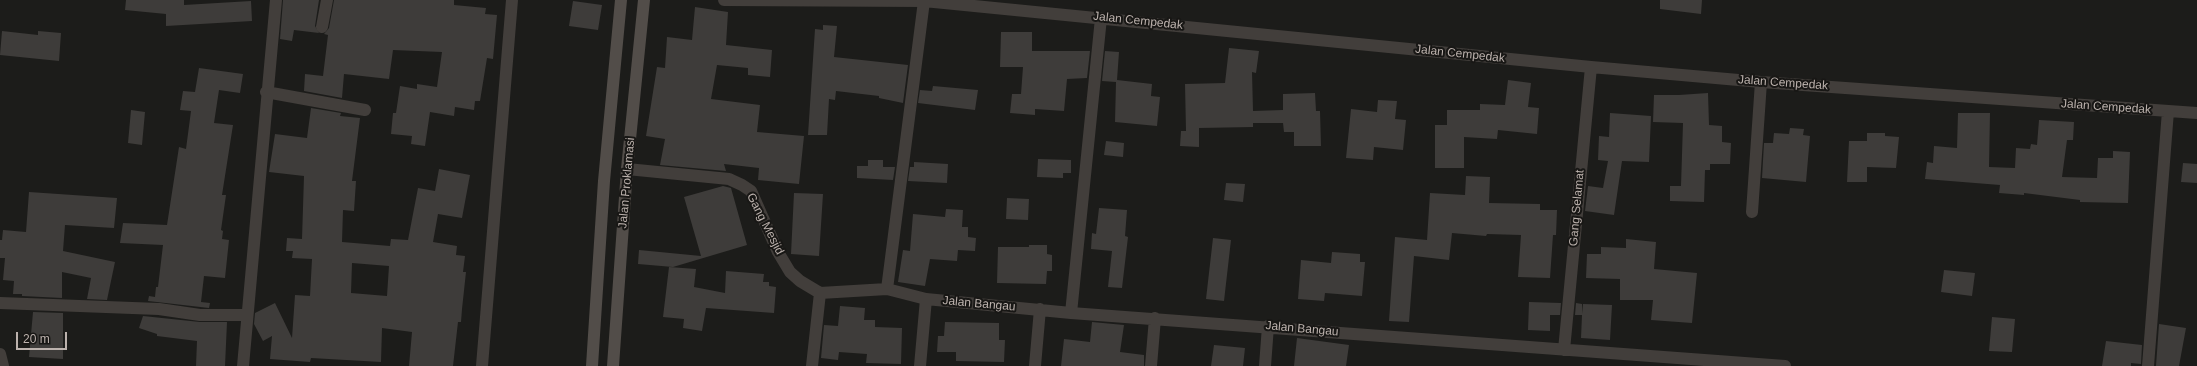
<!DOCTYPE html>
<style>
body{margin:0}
#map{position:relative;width:2197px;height:366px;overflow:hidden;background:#1c1c1a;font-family:Helvetica,sans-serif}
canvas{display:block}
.scale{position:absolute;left:16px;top:332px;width:51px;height:18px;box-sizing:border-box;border:2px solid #bcb2ad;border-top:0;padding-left:5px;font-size:12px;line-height:14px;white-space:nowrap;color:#bcb2ad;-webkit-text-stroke:3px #181715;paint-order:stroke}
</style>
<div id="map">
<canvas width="2197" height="366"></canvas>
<div class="scale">20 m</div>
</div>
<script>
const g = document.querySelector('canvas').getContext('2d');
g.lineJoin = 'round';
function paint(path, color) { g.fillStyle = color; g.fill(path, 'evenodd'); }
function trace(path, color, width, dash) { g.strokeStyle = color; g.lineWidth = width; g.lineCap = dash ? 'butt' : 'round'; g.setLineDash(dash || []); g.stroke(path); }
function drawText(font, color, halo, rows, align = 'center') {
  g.font = font + ' Helvetica,sans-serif'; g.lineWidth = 4; g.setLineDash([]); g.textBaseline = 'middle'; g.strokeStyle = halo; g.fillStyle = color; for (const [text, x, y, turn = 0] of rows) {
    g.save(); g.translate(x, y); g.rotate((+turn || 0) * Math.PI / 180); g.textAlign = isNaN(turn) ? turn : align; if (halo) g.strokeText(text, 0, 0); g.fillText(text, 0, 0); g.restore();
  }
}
const building = new Path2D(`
 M 126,0 L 184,0 L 184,5 L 251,1 L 252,21 L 166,26 L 166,14 L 125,10 Z
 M 283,0 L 319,0 L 315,26 L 319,33 L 294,30 L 292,41 L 280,39 Z
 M 334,0 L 454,0 L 454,5 L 486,8 L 485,14 L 497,15 L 493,59 L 487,58 L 480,101 L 475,101 L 474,110 L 455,107 L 454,116 L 430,112 L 425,146 L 411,144 L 412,136 L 391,134 L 393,113 L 396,113 L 400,86 L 417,89 L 417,84 L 437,87 L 442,52 L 393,50 L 389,79 L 344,74 L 342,98 L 304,91 L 305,74 L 323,76 L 328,35 L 324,34 L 329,28 Z
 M 1660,0 L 1702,0 L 1701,14 L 1660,9 Z
 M 573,1 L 602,5 L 598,30 L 569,26 Z
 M 695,7 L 728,12 L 726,45 L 772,50 L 770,77 L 748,75 L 748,68 L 717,65 L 711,99 L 760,105 L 757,132 L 804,136 L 799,184 L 758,180 L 759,168 L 724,164 L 726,171 L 660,165 L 665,139 L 646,136 L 657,67 L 665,68 L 667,37 L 692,40 Z
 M 823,25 L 837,26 L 834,57 L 908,65 L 903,103 L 879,98 L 879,96 L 836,91 L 835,100 L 829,99 L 827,135 L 808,135 L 815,29 L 823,30 Z
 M 2,31 L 38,35 L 38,31 L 61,33 L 59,61 L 0,55 Z
 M 1001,32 L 1032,32 L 1032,51 L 1090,51 L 1087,78 L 1067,79 L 1064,111 L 1035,109 L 1035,115 L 1010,113 L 1012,94 L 1021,94 L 1023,67 L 1000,67 Z
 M 1229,48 L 1259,51 L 1256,73 L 1252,72 L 1253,111 L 1283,110 L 1283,94 L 1315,93 L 1316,111 L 1320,111 L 1321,146 L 1294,146 L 1294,132 L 1284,132 L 1283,123 L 1253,123 L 1253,127 L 1199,128 L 1199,147 L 1180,146 L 1181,131 L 1186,131 L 1185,84 L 1225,83 Z
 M 1105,51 L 1119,52 L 1117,80 L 1152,84 L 1151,96 L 1160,97 L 1157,126 L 1115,122 L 1116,82 L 1102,81 Z
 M 199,68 L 243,74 L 240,93 L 219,90 L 214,123 L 233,125 L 222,195 L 226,195 L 221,230 L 223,231 L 222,239 L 229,240 L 225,278 L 204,276 L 201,302 L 210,303 L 209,308 L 148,301 L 149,296 L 155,297 L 156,287 L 158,287 L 163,245 L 120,243 L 123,223 L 167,225 L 179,147 L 186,149 L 191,111 L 180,110 L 183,91 L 195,92 Z
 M 1508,80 L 1531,83 L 1528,107 L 1539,108 L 1537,134 L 1498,130 L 1497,139 L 1464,137 L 1464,168 L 1435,168 L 1435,125 L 1447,125 L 1447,110 L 1480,110 L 1480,104 L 1505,105 Z
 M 933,86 L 978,90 L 975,110 L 918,103 L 920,90 L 932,91 Z
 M 1708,93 L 1709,125 L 1722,126 L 1722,142 L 1731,143 L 1730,164 L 1710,164 L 1710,170 L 1705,170 L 1704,202 L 1670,201 L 1670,186 L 1681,186 L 1683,123 L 1653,122 L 1654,95 L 1679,95 Z
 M 1378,100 L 1397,101 L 1395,119 L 1406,120 L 1403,150 L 1374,147 L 1373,160 L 1346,158 L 1351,109 L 1377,112 Z
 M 311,108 L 341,113 L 340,116 L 360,118 L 352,181 L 356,181 L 354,211 L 343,210 L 342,242 L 390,246 L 391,239 L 408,240 L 418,188 L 435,191 L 439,169 L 470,175 L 462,218 L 438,214 L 433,242 L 457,246 L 456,255 L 465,256 L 463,272 L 466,272 L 462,309 L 461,322 L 458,322 L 453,366 L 409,366 L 412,332 L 382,328 L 381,362 L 311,358 L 310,362 L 270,359 L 272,336 L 263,341 L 254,324 L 255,313 L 275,303 L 292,338 L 295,295 L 310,296 L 312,259 L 292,258 L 293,251 L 286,251 L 287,238 L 302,239 L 304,176 L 269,172 L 275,134 L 307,138 ZM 352,263 L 389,266 L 387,296 L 351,293 Z
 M 131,110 L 145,112 L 142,145 L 128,143 Z
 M 1610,113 L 1651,116 L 1649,162 L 1622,161 L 1614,215 L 1585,211 L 1588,186 L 1603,188 L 1608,161 L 1598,160 L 1599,136 L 1609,137 Z
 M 1958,113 L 1990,113 L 1989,167 L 2015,168 L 2016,148 L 2030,149 L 2031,144 L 2037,145 L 2039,120 L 2074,122 L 2073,140 L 2067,140 L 2062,177 L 2097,178 L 2098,158 L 2113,158 L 2113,151 L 2130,152 L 2128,203 L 2080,202 L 2080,200 L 2024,193 L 2024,195 L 1999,193 L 2000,185 L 1925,179 L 1927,162 L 1933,163 L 1934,146 L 1957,148 Z
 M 1790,128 L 1804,129 L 1803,135 L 1810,136 L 1806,182 L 1762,178 L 1764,143 L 1773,143 L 1774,133 L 1789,134 Z
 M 1867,133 L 1885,133 L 1885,136 L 1899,137 L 1896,168 L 1867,167 L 1867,182 L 1847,182 L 1849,141 L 1867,141 Z
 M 1106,141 L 1124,143 L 1123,157 L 1104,155 Z
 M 1038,159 L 1071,160 L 1071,173 L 1063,173 L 1063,178 L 1037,177 Z
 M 868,160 L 883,160 L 883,167 L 895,167 L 893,180 L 857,178 L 857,166 L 868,166 Z
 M 914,162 L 948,164 L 947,183 L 908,181 L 910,167 L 914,167 Z
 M 2183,163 L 2197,164 L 2197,183 L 2181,182 Z
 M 1466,176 L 1490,177 L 1489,203 L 1540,204 L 1540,210 L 1557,210 L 1556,235 L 1553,235 L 1550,278 L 1518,277 L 1521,235 L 1487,234 L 1486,236 L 1452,233 L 1449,260 L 1414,256 L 1409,322 L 1389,321 L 1395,237 L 1427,240 L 1430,193 L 1465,195 Z
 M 1226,183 L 1245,184 L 1243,202 L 1224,200 Z
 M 723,186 L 731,188 L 747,245 L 673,267 L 638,264 L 639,250 L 701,256 L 684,197 Z
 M 29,192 L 117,198 L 114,228 L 65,225 L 63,251 L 115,262 L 107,300 L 87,299 L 91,278 L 62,272 L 62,298 L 22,296 L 22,294 L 13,294 L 14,281 L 3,280 L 5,258 L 0,258 L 0,240 L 2,240 L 3,230 L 26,232 Z
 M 794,193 L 823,194 L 819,256 L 791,254 Z
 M 1007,198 L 1029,199 L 1028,220 L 1006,219 Z
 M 1099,208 L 1127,210 L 1125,236 L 1128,237 L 1122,288 L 1108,287 L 1112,251 L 1091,249 L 1092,233 L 1096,234 Z
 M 946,209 L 963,210 L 962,227 L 968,227 L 968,237 L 976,238 L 975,251 L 958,250 L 957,261 L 930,259 L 925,286 L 898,282 L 903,250 L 910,251 L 913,214 L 945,217 Z
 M 1213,238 L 1231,240 L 1224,301 L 1206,299 Z
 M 1626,239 L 1656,242 L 1654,269 L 1697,273 L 1692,323 L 1651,320 L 1653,300 L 1620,300 L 1620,279 L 1586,278 L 1587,254 L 1601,254 L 1601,247 L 1626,248 Z
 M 1029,245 L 1047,245 L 1047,254 L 1052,255 L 1052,271 L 1047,271 L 1046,284 L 997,283 L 998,247 L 1029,247 Z
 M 1332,252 L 1360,254 L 1360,262 L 1365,262 L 1362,296 L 1325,293 L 1324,301 L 1298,299 L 1301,260 L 1331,263 Z
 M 669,267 L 696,269 L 694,287 L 725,293 L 726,271 L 764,274 L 763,282 L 769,282 L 769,286 L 776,287 L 774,313 L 706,308 L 702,331 L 683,328 L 684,319 L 663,317 Z
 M 1944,270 L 1975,273 L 1972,296 L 1941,292 Z
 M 1529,302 L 1561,303 L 1560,315 L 1550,315 L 1550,331 L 1528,330 Z
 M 1576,303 L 1582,304 L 1582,314 L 1583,304 L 1612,305 L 1610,340 L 1581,338 L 1582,315 L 1575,315 Z
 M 840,306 L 865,308 L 864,320 L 875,320 L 875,327 L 902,328 L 901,364 L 866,363 L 867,354 L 839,352 L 838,360 L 821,358 L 824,325 L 838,326 Z
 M 33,312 L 63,313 L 63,359 L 29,357 Z
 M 143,316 L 200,322 L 227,322 L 225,366 L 196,366 L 197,341 L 157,336 L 157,334 L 139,328 Z
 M 1992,317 L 2015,319 L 2012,352 L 1989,351 Z
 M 945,322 L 999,323 L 999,340 L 1005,340 L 1004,362 L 956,361 L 956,352 L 937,352 L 938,336 L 944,336 Z
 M 1092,322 L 1124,325 L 1120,352 L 1144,355 L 1144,366 L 1061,366 L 1064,339 L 1090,342 Z
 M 2159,324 L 2186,328 L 2179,366 L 2156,366 Z
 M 1297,338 L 1349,345 L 1346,366 L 1294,366 Z
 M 2106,341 L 2142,345 L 2141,364 L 2131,363 L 2131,366 L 2102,366 Z
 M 1214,345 L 1245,348 L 1243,366 L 1211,366 Z`);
const street = new Path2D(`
 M 724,0 L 924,1 L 1591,67 L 1761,82 L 2197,113
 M 322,27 L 327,0
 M 266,92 L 365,110
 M 627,169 L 729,179 L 742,185 L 751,191 L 778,252 L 790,272 L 800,281 L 820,293
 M 1752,212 L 1761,82
 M 887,289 L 924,1
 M 820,293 L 887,289 L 926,299 L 1071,313 L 1785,366
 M 0,303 L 159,309 L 200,315 L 247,315
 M 1071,313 L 1101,18
 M 1564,350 L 1591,67
 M 0,354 L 3,366
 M 243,366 L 276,0
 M 482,366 L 512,0
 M 812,366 L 820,293
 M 920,366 L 926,299
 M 1035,366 L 1040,309
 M 1151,366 L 1155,318
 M 1265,366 L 1268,326
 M 2148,366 L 2168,111`);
const secondary = new Path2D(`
 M 592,366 L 604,181 L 621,0
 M 613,366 L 627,169 L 644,0`);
const streetNames = [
 ["Jalan Cempedak",1138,21,6],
 ["Jalan Cempedak",1460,54,6],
 ["Jalan Cempedak",1783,83,4],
 ["Jalan Cempedak",2106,107,4],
 ["Jalan Proklamasi",627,183,-85],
 ["Gang Selamat",1577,208,-85],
 ["Gang Mesjid",765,224,63],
 ["Jalan Bangau",979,304,5],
 ["Jalan Bangau",1302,329,5]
];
paint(building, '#3e3c3a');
trace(street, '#423e3b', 12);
trace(secondary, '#524d49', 12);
drawText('12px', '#bcb2ad', '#181715', streetNames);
</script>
